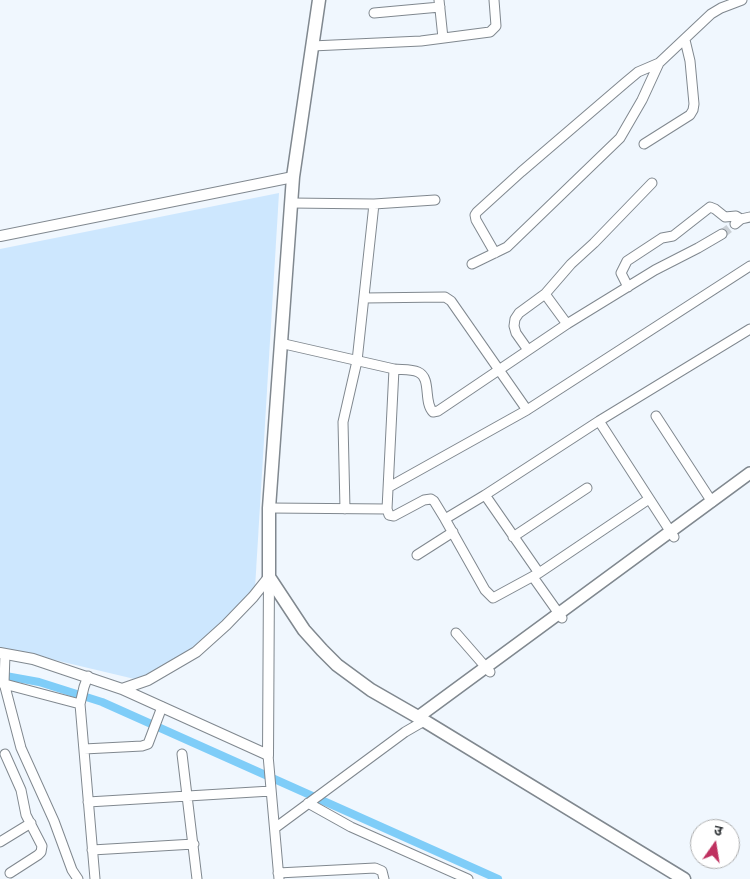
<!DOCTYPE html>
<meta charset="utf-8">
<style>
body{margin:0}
#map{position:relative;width:750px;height:879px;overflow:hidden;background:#f0f7fe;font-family:"Noto Sans","Noto Sans Devanagari",sans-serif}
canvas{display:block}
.north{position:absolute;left:690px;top:819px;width:50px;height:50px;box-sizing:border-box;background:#fff;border:1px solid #adaeaf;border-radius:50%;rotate:13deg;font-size:14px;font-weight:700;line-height:20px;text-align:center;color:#313538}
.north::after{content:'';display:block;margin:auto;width:18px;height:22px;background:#bf3160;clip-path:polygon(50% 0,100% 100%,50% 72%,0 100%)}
</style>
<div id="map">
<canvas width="750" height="879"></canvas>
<div class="north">उ</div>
</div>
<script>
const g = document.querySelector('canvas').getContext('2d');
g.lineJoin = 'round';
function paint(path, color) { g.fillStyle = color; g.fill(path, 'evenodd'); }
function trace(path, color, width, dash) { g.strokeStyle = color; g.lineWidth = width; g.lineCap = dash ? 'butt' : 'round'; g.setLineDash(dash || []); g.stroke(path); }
const green = new Path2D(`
 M 279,193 L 255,588 L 197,648 L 143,681 L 0,647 L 0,249 Z`);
const canal = new Path2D(`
 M 0,675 L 39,682 L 102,702 L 498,879`);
const minorTunnel = new Path2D(`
 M 722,234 L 735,224`);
const minor = new Path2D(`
 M 439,0 L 443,38
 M 374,13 L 440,7
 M 312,46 L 421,41 L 490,32 L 496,26 L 494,0
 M 644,144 L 690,115 L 693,110 L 694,104 L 690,61 L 685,40
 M 291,203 L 374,204 L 435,200
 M 735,224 L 741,219 L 750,217
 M 495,253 L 476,220 L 475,215 L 477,212 L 521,172 L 626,82 L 638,72 L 659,63 L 711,14 L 721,8 L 742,0
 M 472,264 L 507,247 L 620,138 L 642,100 L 659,63
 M 628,287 L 621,273 L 627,261 L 662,238 L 673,236 L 710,207 L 715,209 L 725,217 L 736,216 L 741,219
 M 545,294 L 567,324
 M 364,298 L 445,297 L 451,301 L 527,410
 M 280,343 L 394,369 L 387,509
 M 528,350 L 516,333 L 514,326 L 515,319 L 519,313 L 545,294 L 571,264 L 594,243 L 652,183
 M 394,369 C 401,370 411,369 418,372 C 432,378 423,402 433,412 L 438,411 L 567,324 L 655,270 L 698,248 L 722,234
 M 656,416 L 712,502
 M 599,421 L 674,537
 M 389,487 L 527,410 L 750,266
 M 485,495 L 539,573
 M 269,508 L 387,509 L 389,515 L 394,516 L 424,500 L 431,499 L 434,501 L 445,519 L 485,590 L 493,598 L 539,573 L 649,499
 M 345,509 L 343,422 L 357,361 L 374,204
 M 445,519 L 485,495 L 599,421 L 750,329
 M 513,537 L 587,488
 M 417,555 L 453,532
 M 533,577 L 562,618
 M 456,633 L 490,672
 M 5,654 L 4,683 L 21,748 L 54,821 L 72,870 L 78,879
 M 88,676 L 84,687 L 80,704 L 95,879
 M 1,683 L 80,704
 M 84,749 L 142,746 L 148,744 L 162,707
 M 5,754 L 21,790 L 26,815 L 42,846 L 41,852 L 38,855 L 10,873
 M 182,754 L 197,879
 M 268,755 L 279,879
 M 88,802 L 271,791
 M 308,803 L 351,827 L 468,879
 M 275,828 L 405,732 L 424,721
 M 0,842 L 31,823
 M 92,850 L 194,844
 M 278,873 L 375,868 L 382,871 L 384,879`);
const tertiary = new Path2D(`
 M 0,236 L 293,177
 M 0,653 L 33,659 L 122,689 L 148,680 L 196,652 L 226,625 L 253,597 L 269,577
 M 122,689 L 268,755 L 269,577`);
const secondary = new Path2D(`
 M 418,717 L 750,473`);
const primary = new Path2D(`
 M 319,0 L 293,177 L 269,508 L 269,577 L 304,630 L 322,650 L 337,665 L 371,690 L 418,717 L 684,879`);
paint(green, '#cde7fe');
trace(canal, '#7fcdf8', 8);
trace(minorTunnel, '#cad0d6', 9, [9, 4.5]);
trace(minor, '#80888f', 11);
trace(tertiary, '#80888f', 12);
trace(secondary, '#80888f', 14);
trace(primary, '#80888f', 15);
trace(minor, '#fff', 9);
trace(tertiary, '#fff', 10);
trace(secondary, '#fff', 11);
trace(primary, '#fff', 12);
</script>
